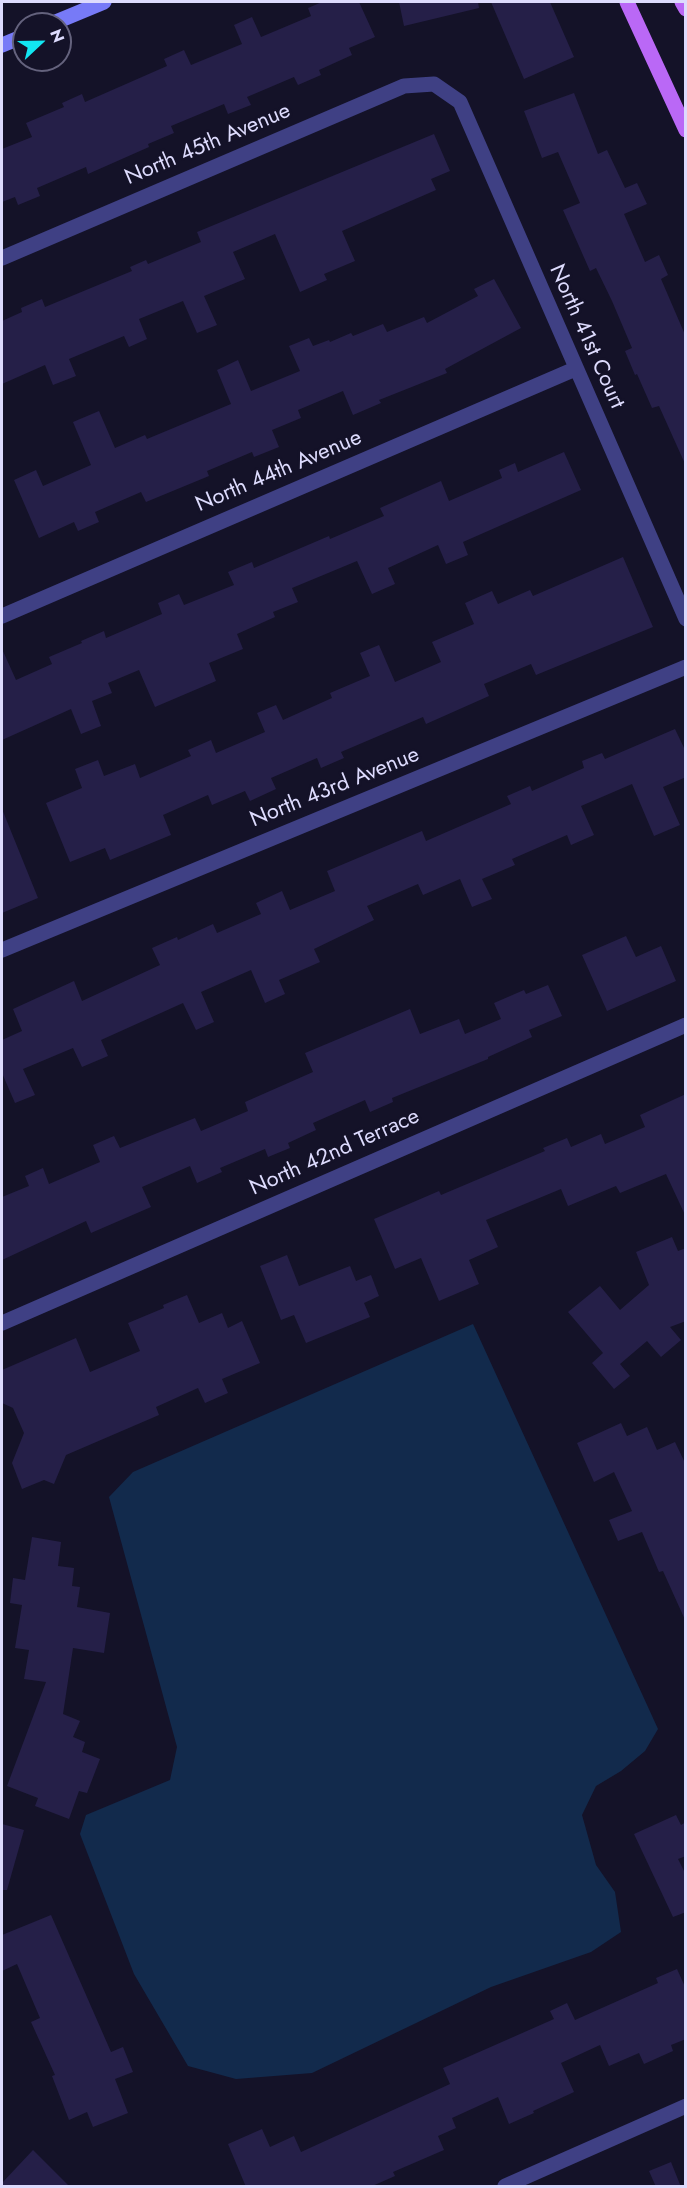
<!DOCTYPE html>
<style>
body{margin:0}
#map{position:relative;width:687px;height:2188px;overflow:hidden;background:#141228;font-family:Jost,sans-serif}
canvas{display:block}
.frame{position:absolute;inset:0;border:3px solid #dddbfd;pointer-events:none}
.north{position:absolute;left:12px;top:12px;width:60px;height:60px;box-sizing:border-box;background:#141228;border:2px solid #64627d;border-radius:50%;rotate:68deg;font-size:16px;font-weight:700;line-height:24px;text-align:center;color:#dddbfd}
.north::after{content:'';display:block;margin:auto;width:21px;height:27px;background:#12e6f2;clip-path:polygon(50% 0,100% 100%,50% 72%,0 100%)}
</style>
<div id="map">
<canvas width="687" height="2188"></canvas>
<div class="frame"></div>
<div class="north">N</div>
</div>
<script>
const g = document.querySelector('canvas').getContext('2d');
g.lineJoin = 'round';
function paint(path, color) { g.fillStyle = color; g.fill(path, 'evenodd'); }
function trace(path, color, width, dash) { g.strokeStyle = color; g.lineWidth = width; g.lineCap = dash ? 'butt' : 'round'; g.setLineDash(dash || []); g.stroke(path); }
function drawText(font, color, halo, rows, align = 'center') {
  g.font = font + ' Jost,sans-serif'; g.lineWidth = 5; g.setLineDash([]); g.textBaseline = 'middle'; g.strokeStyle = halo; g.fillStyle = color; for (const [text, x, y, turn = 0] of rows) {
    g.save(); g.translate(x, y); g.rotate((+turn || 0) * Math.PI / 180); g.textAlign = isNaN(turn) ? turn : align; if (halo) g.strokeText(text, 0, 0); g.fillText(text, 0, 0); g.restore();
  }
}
const water = new Path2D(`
 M 473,1324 L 658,1729 L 645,1751 L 621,1771 L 596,1786 L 582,1815 L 596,1865 L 615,1892 L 621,1932 L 591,1952 L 491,1987 L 312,2073 L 236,2079 L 188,2066 L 134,1974 L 80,1834 L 86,1815 L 170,1780 L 177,1747 L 109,1497 L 133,1472 Z`);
const building = new Path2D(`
 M 322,2 L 359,2 L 375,37 L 349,48 L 352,55 L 319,70 L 321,75 L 298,85 L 294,77 L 247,97 L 251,105 L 228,114 L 224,104 L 171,126 L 174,133 L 148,144 L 149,147 L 88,174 L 86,167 L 37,188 L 40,196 L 18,205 L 15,197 L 2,202 L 2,149 L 32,137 L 26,123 L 64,107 L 62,103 L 82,94 L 85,102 L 167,66 L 164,59 L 184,50 L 191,65 L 242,44 L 234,25 L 252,17 L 261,37 L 311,16 L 308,8 Z
 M 399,2 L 478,2 L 479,8 L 404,26 Z
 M 491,2 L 550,2 L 574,57 L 524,79 Z
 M 574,93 L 598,154 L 607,150 L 625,188 L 637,183 L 647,204 L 624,214 L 645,262 L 659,255 L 668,275 L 661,279 L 686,337 L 686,466 L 659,406 L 652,408 L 637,374 L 635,375 L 625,351 L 632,348 L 612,301 L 596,268 L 590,271 L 563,210 L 580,203 L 558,152 L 542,158 L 524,111 Z
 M 434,134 L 450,171 L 431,179 L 436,190 L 342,231 L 355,261 L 324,274 L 327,280 L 300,292 L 275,234 L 233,252 L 245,279 L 204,296 L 217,325 L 197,333 L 183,301 L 139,319 L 147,339 L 129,347 L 124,336 L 69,359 L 76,376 L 53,385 L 45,365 L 2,384 L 2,321 L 22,312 L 21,308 L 42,299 L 45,307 L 132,271 L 130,267 L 146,260 L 148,264 L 201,242 L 197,232 Z
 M 494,279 L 521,328 L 445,369 L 447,373 L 379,400 L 381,403 L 353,415 L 343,391 L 298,410 L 301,418 L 272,430 L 279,447 L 254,457 L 252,452 L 207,471 L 209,476 L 146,502 L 141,492 L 95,512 L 99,522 L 78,531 L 74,522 L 39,538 L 14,480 L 36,470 L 43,486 L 91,465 L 73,422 L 99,411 L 115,448 L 145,435 L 147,439 L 231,404 L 217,370 L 238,360 L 251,391 L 300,371 L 289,346 L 309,338 L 313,346 L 329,340 L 330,342 L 351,333 L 353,336 L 383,324 L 387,332 L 424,317 L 427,323 L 478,296 L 474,289 Z
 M 564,452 L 581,490 L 463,542 L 468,555 L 446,564 L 438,545 L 388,568 L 395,584 L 372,594 L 357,561 L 292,588 L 298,602 L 273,612 L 275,617 L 237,634 L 243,649 L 209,663 L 216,681 L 155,707 L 139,670 L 108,683 L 112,693 L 92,701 L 101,726 L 81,734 L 71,709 L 2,740 L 2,649 L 16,680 L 52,664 L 49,657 L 82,643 L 81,641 L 104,631 L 106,638 L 162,614 L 158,603 L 179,594 L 184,605 L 234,585 L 228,572 L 252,562 L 254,568 L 329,536 L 330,539 L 384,516 L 380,508 L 441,481 L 449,501 L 502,478 L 499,470 L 515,463 L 518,472 Z
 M 623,557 L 653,627 L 536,675 L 531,664 L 484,684 L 489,696 L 426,724 L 423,717 L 341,752 L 344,758 L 321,768 L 317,758 L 271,778 L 276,789 L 250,801 L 245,791 L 212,805 L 208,795 L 163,815 L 171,835 L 132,851 L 110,860 L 105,848 L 70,862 L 46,803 L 82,788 L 75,769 L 98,760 L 104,776 L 135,764 L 140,778 L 191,756 L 188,750 L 211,740 L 216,753 L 265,732 L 257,713 L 276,705 L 283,720 L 332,698 L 330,693 L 370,676 L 360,653 L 379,645 L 395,682 L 441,662 L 432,642 L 474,624 L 465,603 L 492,591 L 498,604 L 530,590 L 533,596 Z
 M 675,729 L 686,752 L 686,777 L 663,787 L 680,825 L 654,836 L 632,784 L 581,806 L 594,835 L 571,845 L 567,835 L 512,859 L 515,865 L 482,879 L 492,899 L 472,907 L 460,879 L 423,895 L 418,884 L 367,906 L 374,920 L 314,949 L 320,962 L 279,980 L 285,994 L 265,1003 L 251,970 L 201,992 L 214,1022 L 196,1030 L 183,1003 L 101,1040 L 108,1056 L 82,1067 L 73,1048 L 23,1069 L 35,1095 L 15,1103 L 2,1073 L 2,1040 L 22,1031 L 13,1009 L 74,981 L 82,1001 L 160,965 L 152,948 L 177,937 L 178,940 L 213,924 L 217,933 L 261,914 L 256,903 L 282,891 L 290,910 L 335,891 L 327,871 L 422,831 L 426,841 L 511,804 L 507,796 L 530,786 L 532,791 L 584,768 L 582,761 L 602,753 L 605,759 Z
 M 2,809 L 38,898 L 2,913 Z
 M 626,936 L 636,957 L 661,946 L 676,981 L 607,1011 L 582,955 Z
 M 548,985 L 562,1016 L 529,1030 L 532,1037 L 488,1057 L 488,1059 L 392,1098 L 393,1102 L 370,1112 L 365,1100 L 313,1123 L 316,1130 L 288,1143 L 290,1148 L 268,1157 L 265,1149 L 220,1168 L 222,1172 L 197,1183 L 190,1166 L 142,1187 L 151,1207 L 91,1233 L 86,1221 L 2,1260 L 2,1197 L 29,1186 L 25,1176 L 43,1168 L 49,1184 L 100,1162 L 93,1145 L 114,1136 L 120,1148 L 195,1118 L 201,1131 L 248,1111 L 245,1102 L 313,1072 L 305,1053 L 410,1009 L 420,1034 L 459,1019 L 465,1034 L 501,1019 L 494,1003 L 524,990 L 526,994 Z
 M 686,1094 L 686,1217 L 666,1174 L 620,1193 L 616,1186 L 568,1206 L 561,1189 L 486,1220 L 498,1247 L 469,1260 L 479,1284 L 439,1301 L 421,1258 L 395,1269 L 374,1219 L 439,1191 L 441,1195 L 545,1151 L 543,1148 L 567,1138 L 571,1147 L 601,1134 L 605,1144 L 645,1127 L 640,1115 Z
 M 672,1237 L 678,1251 L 686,1248 L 686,1321 L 670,1327 L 681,1340 L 661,1357 L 647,1341 L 620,1364 L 630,1376 L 614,1389 L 592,1363 L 603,1353 L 568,1312 L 600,1286 L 620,1310 L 649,1285 L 636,1252 Z
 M 287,1255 L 299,1286 L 350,1266 L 356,1281 L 371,1275 L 379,1296 L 364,1303 L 370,1317 L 306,1343 L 294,1315 L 281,1320 L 260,1266 Z
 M 187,1295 L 199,1323 L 222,1313 L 228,1328 L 242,1321 L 260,1363 L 222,1379 L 228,1393 L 205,1403 L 198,1388 L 156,1407 L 159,1415 L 66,1455 L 54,1484 L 44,1480 L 22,1489 L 12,1463 L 24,1433 L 13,1408 L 2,1403 L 2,1370 L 76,1338 L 90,1372 L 140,1351 L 128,1323 L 164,1308 L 163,1305 Z
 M 621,1423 L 627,1436 L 647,1427 L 657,1450 L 675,1442 L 686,1465 L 686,1622 L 663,1571 L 659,1572 L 642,1532 L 618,1541 L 609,1520 L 632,1511 L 614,1472 L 594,1482 L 577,1443 Z
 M 32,1537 L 61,1542 L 58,1566 L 74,1568 L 72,1586 L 80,1587 L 77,1607 L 110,1613 L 104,1653 L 73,1648 L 63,1714 L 80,1721 L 73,1737 L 85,1742 L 82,1752 L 100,1759 L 87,1793 L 79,1791 L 69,1819 L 35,1806 L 38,1798 L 7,1786 L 46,1682 L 24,1679 L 29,1650 L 15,1648 L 22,1605 L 10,1603 L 13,1578 L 25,1580 Z
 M 676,1815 L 681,1825 L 686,1822 L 686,1856 L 678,1859 L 686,1875 L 686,1912 L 673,1917 L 634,1834 Z
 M 2,1824 L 24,1830 L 7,1890 L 2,1890 Z
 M 51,1915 L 111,2052 L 123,2047 L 133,2072 L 115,2079 L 128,2113 L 93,2127 L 87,2112 L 69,2120 L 52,2076 L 55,2075 L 31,2022 L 40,2018 L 17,1964 L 2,1971 L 2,1935 Z
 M 677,1969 L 686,1989 L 686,2039 L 671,2045 L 673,2051 L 644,2064 L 639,2053 L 609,2066 L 600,2045 L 561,2063 L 574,2092 L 533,2111 L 534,2113 L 509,2124 L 498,2097 L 452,2118 L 456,2128 L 438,2136 L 444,2150 L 393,2172 L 395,2176 L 370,2187 L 246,2187 L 228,2144 L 262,2129 L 270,2147 L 294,2136 L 301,2152 L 450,2084 L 443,2068 L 554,2019 L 550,2011 L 567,2003 L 575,2020 L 658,1983 L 656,1978 Z
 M 33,2150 L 70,2187 L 2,2187 L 2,2183 Z
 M 671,2162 L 681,2187 L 656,2187 L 649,2171 Z`);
const street = new Path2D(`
 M 2,258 L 404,86 L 434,84 L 460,102 L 686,619
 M 2,616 L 575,369
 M 2,950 L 686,667
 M 2,1323 L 686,1025
 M 505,2186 L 686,2106`);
const secondary = new Path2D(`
 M 51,24 L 104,2
 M 2,45 L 24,36`);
const primary = new Path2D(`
 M 627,2 L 686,130
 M 682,2 L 686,9`);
const streetNames = [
 ["North 45th Avenue",208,145,-23],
 ["North 41st Court",586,337,66],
 ["North 44th Avenue",279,472,-23],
 ["North 43rd Avenue",335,788,-22],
 ["North 42nd Terrace",335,1153,-24]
];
paint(water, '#122a4c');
paint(building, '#251f48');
trace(street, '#3f4084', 15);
trace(secondary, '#777af7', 15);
trace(primary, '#ba68f6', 15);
drawText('22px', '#dddbfd', '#141228', streetNames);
</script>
